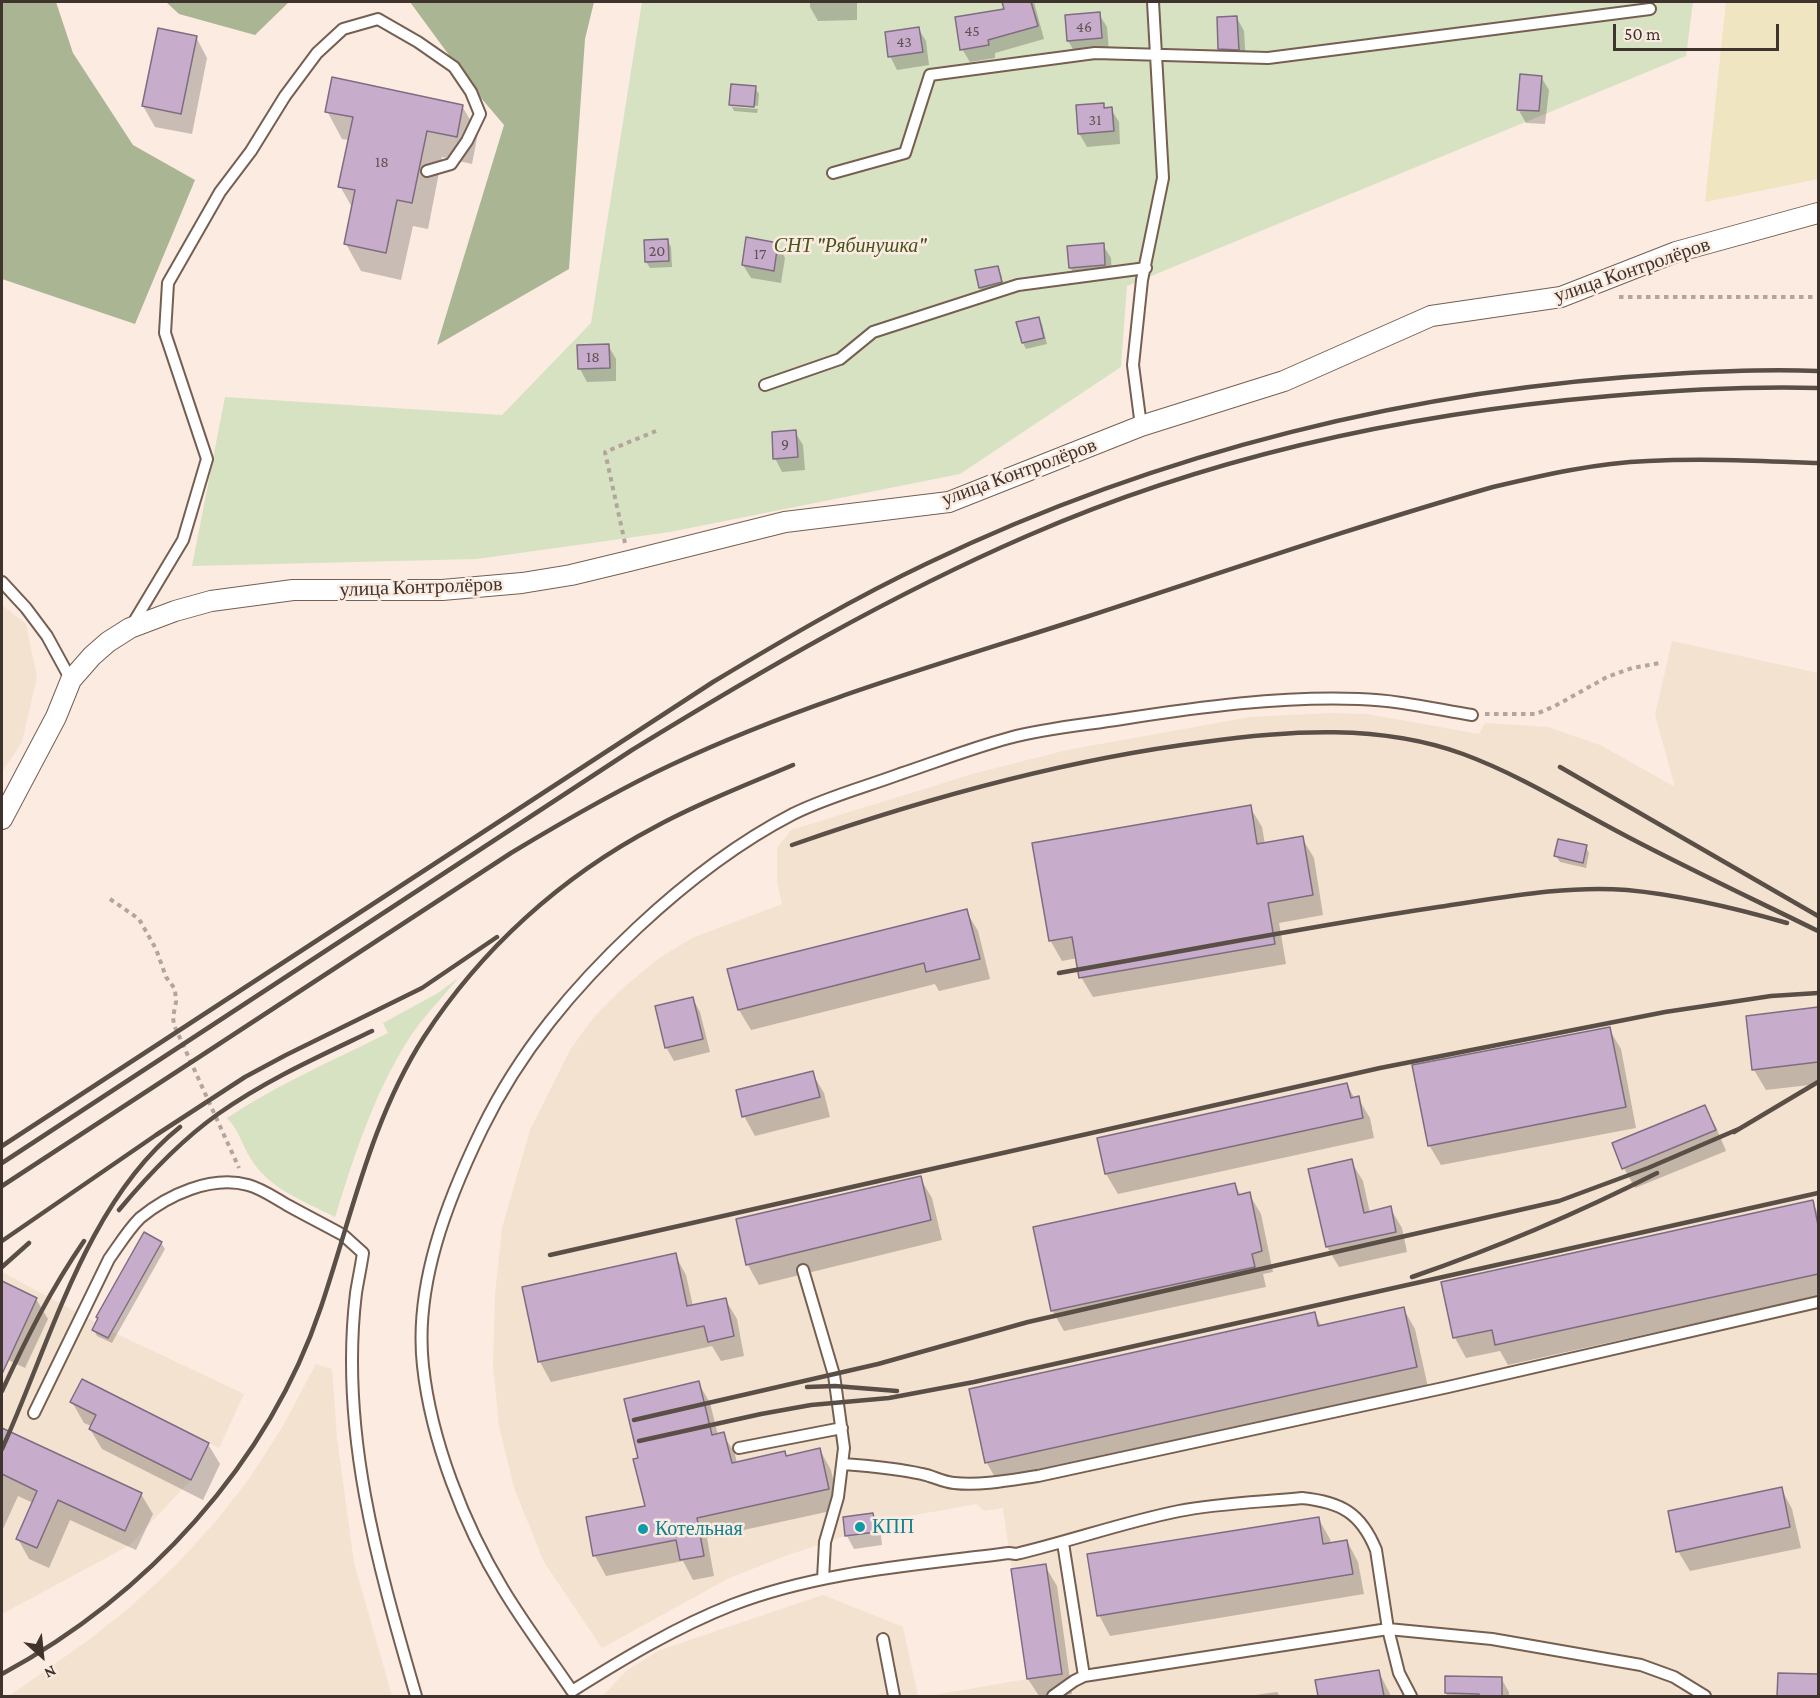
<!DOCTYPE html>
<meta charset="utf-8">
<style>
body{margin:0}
#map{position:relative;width:1820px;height:1698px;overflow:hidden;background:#fbebe1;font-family:"Crimson Pro",serif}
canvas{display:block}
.frame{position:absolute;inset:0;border:3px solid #3e342d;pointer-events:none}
.north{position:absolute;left:12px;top:1626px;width:60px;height:60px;-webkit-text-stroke:4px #fbebe1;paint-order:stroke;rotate:153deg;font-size:16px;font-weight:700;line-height:24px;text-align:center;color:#3e342d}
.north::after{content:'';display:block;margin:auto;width:21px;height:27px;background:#3e342d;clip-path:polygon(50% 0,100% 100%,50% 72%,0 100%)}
.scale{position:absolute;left:1613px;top:24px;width:166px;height:27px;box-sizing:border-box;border:3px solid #3e342d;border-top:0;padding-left:8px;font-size:18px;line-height:21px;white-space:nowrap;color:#3e342d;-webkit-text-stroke:4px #fbebe1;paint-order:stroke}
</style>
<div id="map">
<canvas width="1820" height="1698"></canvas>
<div class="frame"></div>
<div class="north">N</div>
<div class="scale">50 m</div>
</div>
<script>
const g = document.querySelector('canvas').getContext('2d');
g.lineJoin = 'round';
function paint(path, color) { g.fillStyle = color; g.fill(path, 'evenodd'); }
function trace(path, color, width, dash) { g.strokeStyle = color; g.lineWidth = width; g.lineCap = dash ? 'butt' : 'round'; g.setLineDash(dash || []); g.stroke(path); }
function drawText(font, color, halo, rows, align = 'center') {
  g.font = font + ' "Crimson Pro",serif'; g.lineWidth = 5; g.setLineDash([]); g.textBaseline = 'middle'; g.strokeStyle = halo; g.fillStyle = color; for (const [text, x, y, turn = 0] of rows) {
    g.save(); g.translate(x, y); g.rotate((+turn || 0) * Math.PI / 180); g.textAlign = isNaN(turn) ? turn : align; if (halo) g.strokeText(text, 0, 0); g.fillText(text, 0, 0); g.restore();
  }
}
const industrial = new Path2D(`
 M 2,605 L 26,624 L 37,677 L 22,742 L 2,772 Z
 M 1672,641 L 1818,673 L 1818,1696 L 928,1696 L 1027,1679 L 1003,1508 L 984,1511 L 977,1504 L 875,1522 L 876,1532 L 845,1536 L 788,1555 L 729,1578 L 602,1648 L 544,1562 L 514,1488 L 499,1426 L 493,1366 L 495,1295 L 502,1228 L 530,1130 L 570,1050 L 594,1017 L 624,987 L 658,959 L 692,938 L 782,904 L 777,882 L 777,848 L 791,830 L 976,773 L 1067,750 L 1250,717 L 1329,713 L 1367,714 L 1479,734 L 1485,723 L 1548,727 L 1600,745 L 1675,787 L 1655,715 Z
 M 2,1272 L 115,1333 L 244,1394 L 219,1448 L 209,1443 L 191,1480 L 130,1545 L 2,1614 Z
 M 316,1364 L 332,1369 L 337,1438 L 354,1563 L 392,1696 L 9,1696 L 86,1642 L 129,1608 L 176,1565 L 216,1521 L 249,1479 L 283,1426 Z
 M 823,1595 L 903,1627 L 918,1696 L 603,1696 L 626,1671 L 660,1650 Z`);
const green = new Path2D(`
 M 642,2 L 1693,2 L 1686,56 L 1127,286 L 1121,367 L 960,474 L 670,532 L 477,559 L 192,566 L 225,397 L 502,415 L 591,323 Z
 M 458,978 C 444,996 427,1013 414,1031 C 376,1087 355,1153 335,1217 C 304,1201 269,1189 251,1159 C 242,1145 239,1130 227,1118 C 278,1084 334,1060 388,1033 L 383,1023 L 438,993 Z`);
const forest = new Path2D(`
 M 2,2 L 56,2 L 73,53 L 133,145 L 195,180 L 135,324 L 2,279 Z
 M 166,2 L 289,2 L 255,35 L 179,14 Z
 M 410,2 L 594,2 L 585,39 L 569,269 L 437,345 L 504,125 L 476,92 Z`);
const sand = new Path2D(`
 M 1726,2 L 1818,2 L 1818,179 L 1705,202 Z`);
const shadow = new Path2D(`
 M 810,2 L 857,2 L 857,20 L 818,21 L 810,7 Z
 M 1003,2 L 1034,2 L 1044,39 L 995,53 L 995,58 L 970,62 L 962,49 L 1006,11 Z
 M 1099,14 L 1107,27 L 1109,51 L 1076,54 L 1068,41 Z
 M 1237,18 L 1244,31 L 1246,63 L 1228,62 L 1220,49 Z
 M 918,28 L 926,41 L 929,65 L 897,70 L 890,56 Z
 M 196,37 L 207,58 L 192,134 L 155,127 L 143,106 Z
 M 1541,77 L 1549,90 L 1545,124 L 1526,123 L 1518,109 Z
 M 755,88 L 759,94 L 758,106 L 733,104 L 733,107 L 758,109 L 757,113 L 734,111 L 731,104 Z
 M 1103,104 L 1106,109 L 1111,109 L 1119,122 L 1120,144 L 1087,147 L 1079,133 Z
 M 462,106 L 478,133 L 472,164 L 442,157 L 428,229 L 413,226 L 401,280 L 361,271 L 346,244 L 353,209 L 340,186 L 349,140 L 342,139 L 327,111 Z
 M 668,241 L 671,247 L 672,267 L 650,268 L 646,262 Z
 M 778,244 L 785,258 L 781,283 L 751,278 L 743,265 Z
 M 1103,245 L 1111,258 L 1112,278 L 1078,280 L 1070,267 Z
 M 998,268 L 1001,274 L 1004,289 L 984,294 L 980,288 Z
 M 1039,318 L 1042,324 L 1047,344 L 1026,349 L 1023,343 Z
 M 608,345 L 616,359 L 616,381 L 587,382 L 580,369 Z
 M 795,432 L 803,445 L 805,470 L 782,472 L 775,458 Z
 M 1250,807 L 1262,827 L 1265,844 L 1302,838 L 1314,858 L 1323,915 L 1279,923 L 1286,964 L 1093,997 L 1081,977 L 1078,958 L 1062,961 L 1050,940 Z
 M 1586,847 L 1589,853 L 1586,868 L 1560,862 L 1556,856 Z
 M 966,911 L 978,931 L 990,979 L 939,991 L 935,984 L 751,1030 L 739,1010 Z
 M 693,999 L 700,1012 L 710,1052 L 674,1061 L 666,1047 Z
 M 1818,1009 L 1818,1084 L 1766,1090 L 1754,1070 L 1748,1017 Z
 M 1609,1029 L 1621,1049 L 1636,1128 L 1441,1165 L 1429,1145 Z
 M 812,1073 L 824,1093 L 830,1117 L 755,1136 L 744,1116 Z
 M 1347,1085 L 1355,1099 L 1358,1098 L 1370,1118 L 1374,1138 L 1118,1194 L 1106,1174 Z
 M 1705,1107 L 1716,1127 L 1726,1151 L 1635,1188 L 1624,1168 Z
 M 1351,1161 L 1363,1181 L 1370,1213 L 1390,1208 L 1402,1228 L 1407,1252 L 1339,1267 L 1327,1247 Z
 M 920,1178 L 932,1198 L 942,1240 L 759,1285 L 748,1265 L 738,1221 Z
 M 1235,1185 L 1241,1196 L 1249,1194 L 1261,1214 L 1273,1272 L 1263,1274 L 1266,1287 L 1064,1331 L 1052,1310 Z
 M 1812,1202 L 1818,1213 L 1818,1296 L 1508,1365 L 1500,1351 L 1466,1358 L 1455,1338 L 1443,1283 Z
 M 145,1234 L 161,1243 L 165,1249 L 112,1343 L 97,1336 L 94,1330 Z
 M 675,1255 L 686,1275 L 693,1306 L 725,1299 L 737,1319 L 744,1356 L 721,1361 L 712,1346 L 551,1382 L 540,1362 L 524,1288 Z
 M 6,1285 L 36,1299 L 48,1319 L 25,1368 L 2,1357 L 2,1295 Z
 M 1403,1308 L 1415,1329 L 1428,1387 L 998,1483 L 987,1463 L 970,1390 L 1314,1313 L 1322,1327 Z
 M 698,1382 L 710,1403 L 718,1435 L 723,1434 L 735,1454 L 737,1464 L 787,1457 L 820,1450 L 831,1470 L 840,1509 L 707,1538 L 714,1576 L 693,1580 L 683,1561 L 606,1576 L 595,1556 L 647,1507 L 640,1459 Z
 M 72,1402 L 208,1444 L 220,1464 L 203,1500 L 102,1449 L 90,1429 L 91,1426 L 84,1423 Z
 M 2,1430 L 141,1494 L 153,1514 L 136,1550 L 70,1520 L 49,1568 L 29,1559 L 18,1539 L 33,1503 L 18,1496 L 2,1531 Z
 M 1781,1488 L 1792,1509 L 1801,1548 L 1690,1571 L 1678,1551 Z
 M 872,1514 L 880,1527 L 882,1545 L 854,1549 L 847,1536 Z
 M 1318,1518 L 1330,1539 L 1331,1544 L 1347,1541 L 1358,1562 L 1364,1594 L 1110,1636 L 1099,1615 Z
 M 1045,1566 L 1057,1586 L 1072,1694 L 1057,1696 L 1039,1696 L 1028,1679 Z
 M 1379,1672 L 1391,1696 L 1319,1696 L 1317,1681 Z
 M 1779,1674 L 1818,1675 L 1818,1696 L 1778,1696 Z
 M 1501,1678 L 1509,1692 L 1509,1696 L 1448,1696 L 1446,1693 Z
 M 1277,1692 L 1280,1696 L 1248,1696 Z`);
const building = new Path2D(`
 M 1002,2 L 1031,2 L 1038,26 L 988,40 L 989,45 L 960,50 L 955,17 L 1004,9 Z
 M 1100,12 L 1102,38 L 1067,41 L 1065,15 Z
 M 1237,16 L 1239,50 L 1218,49 L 1217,17 Z
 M 919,27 L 923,52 L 888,57 L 885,32 Z
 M 158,28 L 197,36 L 181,114 L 142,106 Z
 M 1520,74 L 1542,76 L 1539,111 L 1517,110 Z
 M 332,77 L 463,105 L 457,137 L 427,131 L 412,203 L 397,200 L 386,253 L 344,244 L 355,190 L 338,187 L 353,117 L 325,112 Z
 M 731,84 L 756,86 L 754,107 L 729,105 Z
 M 1104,103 L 1104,108 L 1112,107 L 1114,131 L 1078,134 L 1076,105 Z
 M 746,237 L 778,243 L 774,271 L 742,265 Z
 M 668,239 L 669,261 L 645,262 L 644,240 Z
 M 1104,243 L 1105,265 L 1069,268 L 1067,246 Z
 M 998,266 L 1002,282 L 979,288 L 975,270 Z
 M 1039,317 L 1044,338 L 1022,343 L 1016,322 Z
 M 609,344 L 610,368 L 578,369 L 577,345 Z
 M 796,430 L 798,457 L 773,459 L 772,432 Z
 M 1251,805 L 1257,844 L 1303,836 L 1313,895 L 1268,903 L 1275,944 L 1079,978 L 1072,937 L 1049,941 L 1032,843 Z
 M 1558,839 L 1587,845 L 1583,863 L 1554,856 Z
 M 967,909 L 980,959 L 926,972 L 924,963 L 738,1010 L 727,969 Z
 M 693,997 L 703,1039 L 665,1048 L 655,1006 Z
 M 1818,1007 L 1818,1062 L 1752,1070 L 1746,1016 Z
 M 1610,1027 L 1626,1107 L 1428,1146 L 1412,1065 Z
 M 813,1071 L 820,1097 L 742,1117 L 736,1090 Z
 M 1347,1083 L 1351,1098 L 1359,1096 L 1363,1118 L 1105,1174 L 1097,1138 Z
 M 1705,1105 L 1716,1130 L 1622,1169 L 1612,1143 Z
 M 1352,1159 L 1364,1213 L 1391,1206 L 1396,1232 L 1326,1247 L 1308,1169 Z
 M 921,1176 L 931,1220 L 746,1265 L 736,1219 Z
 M 1235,1183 L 1238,1195 L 1250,1192 L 1262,1251 L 1252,1254 L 1255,1267 L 1051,1311 L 1033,1227 Z
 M 1813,1200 L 1818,1225 L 1818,1274 L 1495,1345 L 1492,1330 L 1453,1338 L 1441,1282 Z
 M 144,1232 L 162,1242 L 108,1338 L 92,1330 L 98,1318 L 96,1317 Z
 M 676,1253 L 687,1306 L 726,1298 L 734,1336 L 708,1342 L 704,1326 L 538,1362 L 522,1287 Z
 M 2,1281 L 37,1298 L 2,1374 Z
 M 1404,1307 L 1417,1367 L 985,1463 L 969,1389 L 1315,1312 L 1318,1326 Z
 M 82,1379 L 209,1443 L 191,1480 L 89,1429 L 96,1415 L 70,1402 Z
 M 699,1381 L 712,1435 L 724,1432 L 732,1463 L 785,1451 L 786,1456 L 820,1448 L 829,1489 L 697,1518 L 704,1556 L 680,1560 L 676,1540 L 593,1556 L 586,1517 L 645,1506 L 633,1459 L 638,1458 L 624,1399 Z
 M 2,1428 L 142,1493 L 125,1531 L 58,1500 L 37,1548 L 16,1539 L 37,1491 L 2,1474 Z
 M 1782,1487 L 1790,1527 L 1676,1552 L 1668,1511 Z
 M 873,1513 L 876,1532 L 845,1536 L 843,1517 Z
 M 1319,1517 L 1323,1544 L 1347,1540 L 1353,1574 L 1097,1616 L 1087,1554 Z
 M 1046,1564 L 1062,1674 L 1027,1679 L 1011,1569 Z
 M 1379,1670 L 1384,1696 L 1318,1696 L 1315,1680 Z
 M 1778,1673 L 1818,1674 L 1818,1696 L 1777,1696 Z
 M 1445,1676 L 1502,1677 L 1502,1696 L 1479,1696 L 1479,1694 L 1445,1693 Z`);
const path = new Path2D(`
 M 1619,297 L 1818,297
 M 625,543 L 605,452 L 656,431
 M 1485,714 L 1536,714 L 1555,706 L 1607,677 L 1632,668 L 1660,663
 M 110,899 L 139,919 L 156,949 L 166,977 L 175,989 L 176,1002 L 173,1017 L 174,1025 L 239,1168`);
const service = new Path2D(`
 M 833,173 L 905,153 L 930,75 L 1095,53 L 1268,58 L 1650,9
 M 765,385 L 840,359 L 873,332 L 1018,285 L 1146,268
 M 1141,426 L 1133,365 L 1142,280 L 1163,178 L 1153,2
 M 2,582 L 26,608 L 47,636 L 71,680
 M 132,625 L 183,540 L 207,459 L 165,333 L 168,283 L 220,192 L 251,151 L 285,96 L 317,53 L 343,29 L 378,19 L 418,42 L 454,67 L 471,92 L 480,114 L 467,141 L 451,164 L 427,171
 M 803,1270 L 834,1375 L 844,1448 L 838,1497 L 825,1542 L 823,1579
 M 34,1413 L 109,1259 C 119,1245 128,1230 140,1218 C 168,1195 211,1175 248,1185 C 263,1189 276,1199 289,1206 C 307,1216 325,1225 343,1235 L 363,1253 C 361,1267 358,1280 356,1293 C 339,1432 378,1565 416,1696
 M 739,1448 L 842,1428
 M 843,1464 C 870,1466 896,1468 922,1474 C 933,1476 942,1482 954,1483 C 981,1486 1011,1480 1038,1476 L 1448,1387 L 1818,1302
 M 1063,1543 L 1084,1676
 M 883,1639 L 894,1696
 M 1053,1696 L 1074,1681 L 1084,1676 L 1388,1629 L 1376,1550 C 1361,1513 1341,1502 1302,1498 C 1262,1502 1219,1503 1179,1511 C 1124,1522 1071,1541 1016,1554 L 1009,1553 C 917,1565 820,1571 732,1605 C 676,1627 623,1659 572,1691 C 549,1657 524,1624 503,1589 C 464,1525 431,1440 423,1366 C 414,1285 447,1201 482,1129 C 520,1051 574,987 637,928 C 684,884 735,844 793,814 C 827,797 865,787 900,774 C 936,762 972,748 1009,738 C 1046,728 1084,725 1122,719 C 1200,707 1280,696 1359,699 C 1397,700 1435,709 1472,715
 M 1411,1696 L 1399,1673 L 1388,1629 L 1492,1639 L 1641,1665 L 1674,1677 L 1705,1696`);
const minor = new Path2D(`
 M 2,819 L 56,717 L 71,680 L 92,656 L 108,642 L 130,628 L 175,611 L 211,601 L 293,590 L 442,590 L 522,583 L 571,575 L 629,561 L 785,522 L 949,502 L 1141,426 L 1284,381 L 1431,316 L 1561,297 L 1676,252 L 1818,213`);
const rail = new Path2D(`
 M 1560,767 L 1818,916
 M 792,845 C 926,798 1063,760 1204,742 C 1289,730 1381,724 1463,754 C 1520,775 1574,809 1628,837 C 1691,870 1755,900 1818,931
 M 1059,973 C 1185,951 1311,926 1438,907 C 1500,898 1565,885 1627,890 C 1681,895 1735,908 1787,923
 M 1734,1132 L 1818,1082
 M 2,1146 L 713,682 C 783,640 854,598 928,563 C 1159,452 1416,388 1672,374 C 1721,371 1770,369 1818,371
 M 2,1163 L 632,750 C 759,672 889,596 1027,536 C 1210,456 1411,413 1610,396 C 1679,390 1749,386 1818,388
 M 2,1186 L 511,853 C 564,821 617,790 673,764 C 805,702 947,662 1086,617 C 1221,573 1356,526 1493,487 C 1544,475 1595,463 1648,461 C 1704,458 1762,461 1818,463
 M 119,1210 C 149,1174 180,1141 218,1114 C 266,1080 320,1056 372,1031
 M 2,1241 L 156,1135 L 245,1077 L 286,1055 L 422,988 L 497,937
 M 550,1255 L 1380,1068 L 1665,1012 L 1771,996 L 1818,993
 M 2,1267 L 29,1243
 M 1412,1277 C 1496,1248 1578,1213 1657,1173
 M 807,1387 L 835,1386 L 897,1391
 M 2,1391 C 26,1339 51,1289 84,1241
 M 634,1420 L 878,1364 L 1028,1322 L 1559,1201 L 1648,1168 L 1741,1128
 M 639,1441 L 761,1414 L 811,1405 L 889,1398 L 974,1382 L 1818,1193
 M 2,1449 C 50,1344 86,1202 180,1127
 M 2,1674 C 146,1596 268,1465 321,1307 C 352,1215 371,1120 424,1037 C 481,949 562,876 655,827 C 699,803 746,785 793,765`);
const markers = [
 [860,1527,6,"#0f9aa8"],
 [643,1529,6,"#0f9aa8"]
];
const numberNames = [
 ["46",1084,27],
 ["45",972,31],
 ["43",904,42],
 ["31",1095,120],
 ["18",382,162],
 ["20",657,251],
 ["17",760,254],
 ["18",593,357],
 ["9",785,444]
];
const parkNames = [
 ["СНТ \"Рябинушка\"",850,246]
];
const streetNames = [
 ["улица Контролёров",1632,270,-19],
 ["улица Контролёров",1019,472,-20],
 ["улица Контролёров",421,587,-2]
];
const cultureNames = [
 ["КПП",872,1527],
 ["Котельная",655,1529]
];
paint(industrial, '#f3e2d0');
paint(green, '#d7e2c3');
paint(forest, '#aab693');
paint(sand, '#efe5c0');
paint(shadow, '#0003');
paint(building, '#c7adcb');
trace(building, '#7e6d81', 1.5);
trace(service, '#765f51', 14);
trace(minor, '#765f51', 22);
trace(path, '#b3a59c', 4, [4.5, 4.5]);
trace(service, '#fff', 10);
trace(minor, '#fff', 20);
trace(rail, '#5a4f47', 4.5);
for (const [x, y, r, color] of markers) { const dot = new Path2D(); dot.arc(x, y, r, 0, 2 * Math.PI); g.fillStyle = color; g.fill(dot); trace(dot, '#fbebe1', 2); }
drawText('16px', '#605254', null, numberNames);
drawText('italic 20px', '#46541e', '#fbebe1', parkNames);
drawText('20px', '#3e342d', '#fbebe1', streetNames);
drawText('20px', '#0d838f', '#fbebe1', cultureNames, 'left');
</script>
